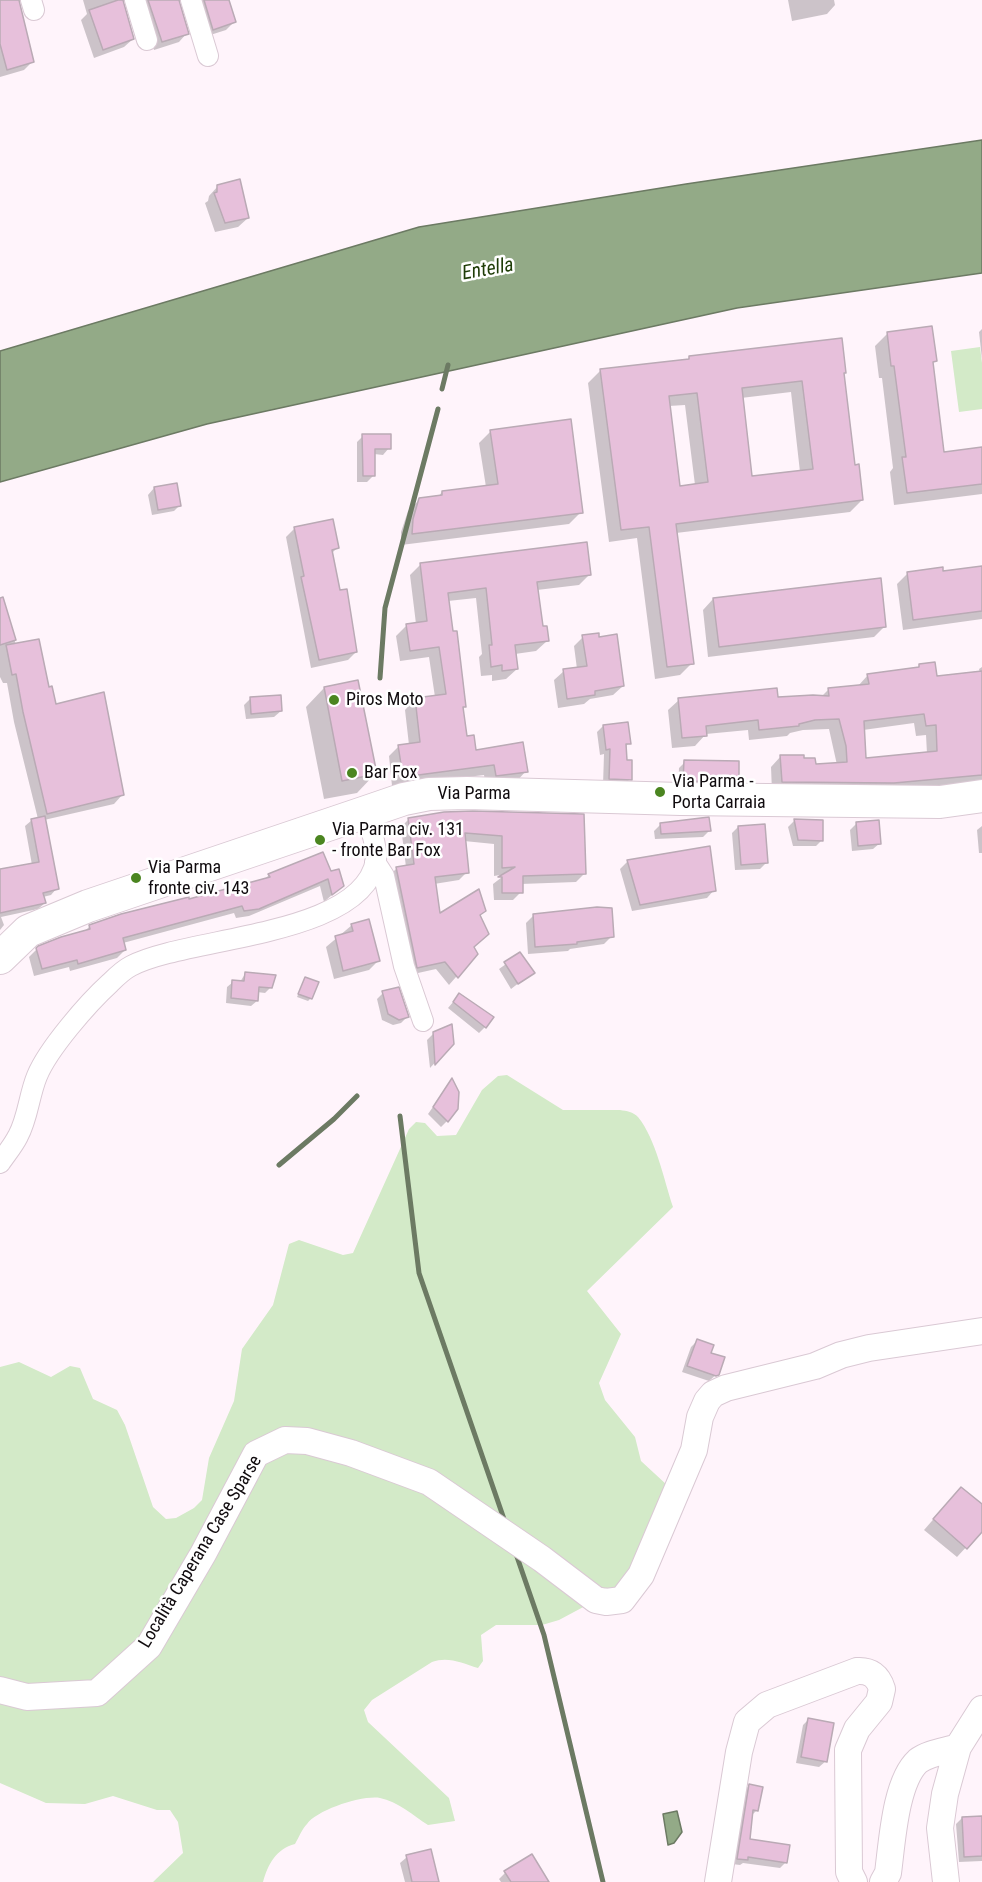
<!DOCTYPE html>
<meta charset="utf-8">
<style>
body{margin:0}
canvas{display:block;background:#fff4fb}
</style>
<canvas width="982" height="1882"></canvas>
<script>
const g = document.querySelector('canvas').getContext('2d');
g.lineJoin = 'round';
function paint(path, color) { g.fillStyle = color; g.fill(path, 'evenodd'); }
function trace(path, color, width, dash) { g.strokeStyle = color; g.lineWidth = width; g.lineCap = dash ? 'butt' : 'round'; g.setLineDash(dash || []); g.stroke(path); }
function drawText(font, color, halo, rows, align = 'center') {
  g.font = font + ' "Roboto Condensed",sans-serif'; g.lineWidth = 5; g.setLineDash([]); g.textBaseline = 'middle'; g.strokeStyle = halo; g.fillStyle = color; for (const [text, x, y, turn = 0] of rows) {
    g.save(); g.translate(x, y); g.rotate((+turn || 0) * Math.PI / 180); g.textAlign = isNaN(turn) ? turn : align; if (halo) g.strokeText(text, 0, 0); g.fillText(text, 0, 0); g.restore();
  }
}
const green = new Path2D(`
 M 980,347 L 982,363 L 982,409 L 959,412 L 951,351 Z
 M 507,1075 L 563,1110 L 620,1110 C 627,1111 633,1112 638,1117 C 656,1139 664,1180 673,1207 L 587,1291 L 621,1334 L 599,1383 L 605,1400 L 635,1437 L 641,1461 L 667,1485 L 630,1574 L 617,1589 L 559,1620 L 542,1625 L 496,1625 L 481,1635 L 483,1661 L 478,1668 C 462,1663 448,1656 432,1662 L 372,1700 L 364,1710 L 368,1722 L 449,1798 L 455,1821 L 428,1825 C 414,1816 397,1801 380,1798 C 362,1795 317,1810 307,1824 C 302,1829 299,1837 295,1844 C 276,1849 268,1864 263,1882 L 153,1882 L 183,1853 L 178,1822 L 170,1810 L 157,1810 L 113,1796 L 85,1804 L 46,1803 L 0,1783 L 0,1367 L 19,1362 L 51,1377 L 70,1366 L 80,1368 L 93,1399 L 117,1410 L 125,1425 L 153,1507 L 166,1519 L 176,1518 L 194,1508 L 202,1500 L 209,1458 L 234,1401 L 242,1349 L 273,1305 L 289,1244 L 299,1240 L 343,1255 L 353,1253 L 409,1129 L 416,1122 L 425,1123 L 437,1136 L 456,1135 L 482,1090 L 498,1076 Z`);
const water = new Path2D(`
 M 982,140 L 982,273 L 737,308 L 207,424 L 0,482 L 0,351 L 419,227 L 686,184 Z
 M 677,1811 L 682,1832 L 674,1843 L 668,1845 L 663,1814 Z`);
const shadow = new Path2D(`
 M 0,0 L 17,0 L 32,62 L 24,70 L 0,77 Z
 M 83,0 L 123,0 L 133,39 L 124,47 L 94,58 L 81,20 L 87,14 Z
 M 133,0 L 178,0 L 187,33 L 179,42 L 154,50 L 138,5 Z
 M 191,0 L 227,0 L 234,22 L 226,30 L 204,37 Z
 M 788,0 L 834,0 L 835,5 L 827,14 L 792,21 Z
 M 218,186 L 248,218 L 238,227 L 215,232 L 205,203 L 208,201 L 209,196 Z
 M 982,329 L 982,359 L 979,332 Z
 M 888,333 L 935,361 L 932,364 L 943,453 L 982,448 L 982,494 L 894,505 L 890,472 L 893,468 L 882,378 L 879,378 L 875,346 Z
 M 689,358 L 845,372 L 843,375 L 854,466 L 862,500 L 850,512 L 676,533 L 692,663 L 680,675 L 655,679 L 637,538 L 609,542 L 588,383 L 600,371 L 686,361 ZM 791,392 L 800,472 L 751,478 L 741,398 ZM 685,405 L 695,485 L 679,487 L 669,406 Z
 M 491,431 L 581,512 L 569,524 L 401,545 L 401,532 L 408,511 L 420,499 L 438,497 L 442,492 L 486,487 L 479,443 Z
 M 363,436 L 389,448 L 383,455 L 374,454 L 373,476 L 367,482 L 357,482 L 357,442 Z
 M 154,488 L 180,505 L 174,511 L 152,515 L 148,495 Z
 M 294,529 L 337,548 L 331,554 L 339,592 L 356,652 L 348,660 L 311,668 L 286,537 Z
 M 420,565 L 590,574 L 579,585 L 537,590 L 542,628 L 547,641 L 536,651 L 515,654 L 517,669 L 506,679 L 492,681 L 492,675 L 481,676 L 479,657 L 482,654 L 476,598 L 448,601 L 464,707 L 462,709 L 465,738 L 474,751 L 526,771 L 516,782 L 486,786 L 484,775 L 392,786 L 389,756 L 399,746 L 409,745 L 405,710 L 415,699 L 435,697 L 429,657 L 400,661 L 396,636 L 407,625 L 416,624 L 410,575 Z
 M 982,567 L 982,619 L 903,630 L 897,584 L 908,573 L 942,572 Z
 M 713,599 L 885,626 L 874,637 L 708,657 L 703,610 Z
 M 3,601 L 16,645 L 48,689 L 55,706 L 123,794 L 114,804 L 44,820 L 57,888 L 51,895 L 43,897 L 45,903 L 38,909 L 1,917 L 4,925 L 0,930 L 0,875 L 32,865 L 25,826 L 32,820 L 38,819 L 14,722 L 7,683 L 3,683 L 0,677 L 0,602 Z
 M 583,637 L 623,686 L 613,695 L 590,699 L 584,704 L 558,708 L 554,680 L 564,671 L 577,669 L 574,646 Z
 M 919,666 L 936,678 L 980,673 L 979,669 L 982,667 L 982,784 L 916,789 L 772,792 L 771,767 L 781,756 L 803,759 L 815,766 L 837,765 L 829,729 L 803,730 L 790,733 L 787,736 L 749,740 L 748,730 L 706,734 L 695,746 L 672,748 L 668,710 L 679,700 L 821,697 L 829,689 L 858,686 L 868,675 L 916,669 ZM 914,723 L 916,736 L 926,735 L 927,754 L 865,759 L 863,730 Z
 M 324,688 L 375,774 L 357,793 L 324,799 L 306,707 Z
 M 250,699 L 281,711 L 274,717 L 246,719 L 244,705 Z
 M 603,726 L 629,743 L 625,747 L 626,762 L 630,779 L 624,785 L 603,785 L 604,754 L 600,755 L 597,732 Z
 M 685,762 L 737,781 L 731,787 L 678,787 L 679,768 Z
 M 583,816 L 584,874 L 576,882 L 521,884 L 521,892 L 513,900 L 494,900 L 493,884 L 506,874 L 494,876 L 494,844 L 464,841 L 467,872 L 459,880 L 434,884 L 439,915 L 479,916 L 472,947 L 476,954 L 449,985 L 436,969 L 409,975 L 389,876 L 397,868 L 406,867 L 401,827 L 409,819 Z
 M 794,821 L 822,822 L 822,840 L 816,846 L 793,846 L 788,827 Z
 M 856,824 L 880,843 L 873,849 L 852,851 L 850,830 Z
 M 660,825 L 709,831 L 703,837 L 655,839 L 654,831 Z
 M 982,826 L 982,853 L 979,853 L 977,830 Z
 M 738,827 L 767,862 L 760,869 L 735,870 L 732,833 Z
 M 708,848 L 714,890 L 707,898 L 632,911 L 620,869 L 627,862 Z
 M 330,872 L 342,886 L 324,902 L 320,886 L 249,916 L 236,918 L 234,913 L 123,943 L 125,950 L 117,958 L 70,971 L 69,967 L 34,976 L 29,957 L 37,949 L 84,932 L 90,926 L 264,880 L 269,875 Z
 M 534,915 L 612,936 L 604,944 L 570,949 L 568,951 L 528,954 L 526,923 Z
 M 352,925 L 379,960 L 369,970 L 334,979 L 326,947 Z
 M 520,954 L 533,972 L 511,989 L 499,969 Z
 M 245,974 L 271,987 L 265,993 L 257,992 L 257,1001 L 251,1006 L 226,1003 L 227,987 L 233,982 L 240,982 Z
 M 305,979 L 311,998 L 308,1001 L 297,997 Z
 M 383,993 L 407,1017 L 401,1023 L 393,1025 L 382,1020 L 377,999 Z
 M 459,995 L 485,1027 L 479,1033 L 448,1008 Z
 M 434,1033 L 453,1043 L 430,1068 L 427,1040 Z
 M 452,1080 L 447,1121 L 441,1127 L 428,1114 Z
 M 697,1341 L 710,1354 L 717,1374 L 709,1381 L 682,1372 L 691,1347 Z
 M 952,1498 L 982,1506 L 982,1530 L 957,1557 L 924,1530 Z
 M 809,1719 L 826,1761 L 819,1767 L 796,1763 L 803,1725 Z
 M 750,1785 L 757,1810 L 751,1816 L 749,1840 L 786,1862 L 780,1868 L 743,1863 L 740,1865 L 732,1864 L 743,1791 Z
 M 982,1817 L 982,1861 L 959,1862 L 956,1824 L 962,1818 Z
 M 407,1857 L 437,1882 L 405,1882 L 400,1863 Z
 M 505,1873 L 547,1882 L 501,1882 L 499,1879 Z`);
const stream = new Path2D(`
 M 442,389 L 448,365
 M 380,678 L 385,608 L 438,409
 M 400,1116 L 419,1273 L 505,1522
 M 279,1165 L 334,1119 L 357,1096
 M 515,1551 L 544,1635 L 603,1882`);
const building = new Path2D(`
 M 0,0 L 19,0 L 34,62 L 7,70 L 0,44 Z
 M 118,0 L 123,0 L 134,39 L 103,50 L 89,10 Z
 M 148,0 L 179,0 L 189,34 L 162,42 Z
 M 204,0 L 229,0 L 236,22 L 213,30 Z
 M 240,179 L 249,218 L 225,223 L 214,193 L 217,192 L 217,185 Z
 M 932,326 L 937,361 L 933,362 L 944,452 L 982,447 L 982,484 L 907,493 L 902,457 L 906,457 L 894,366 L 891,366 L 887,332 Z
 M 842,338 L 846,373 L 844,373 L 855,465 L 859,464 L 863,500 L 676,524 L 694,664 L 667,667 L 649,527 L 621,530 L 600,369 L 689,359 L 689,356 ZM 802,381 L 813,469 L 752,476 L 742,388 ZM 697,393 L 708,482 L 680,486 L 669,396 Z
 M 571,419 L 583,513 L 412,534 L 413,519 L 419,498 L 442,495 L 442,491 L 498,484 L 490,430 Z
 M 362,434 L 391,434 L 391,449 L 375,449 L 375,476 L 363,476 Z
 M 177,483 L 181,506 L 158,510 L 154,487 Z
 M 333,519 L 339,548 L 332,550 L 340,590 L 347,589 L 357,652 L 319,660 L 301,577 L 304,576 L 294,527 Z
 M 587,542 L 591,575 L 537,582 L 543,626 L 547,626 L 549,641 L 515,645 L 518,669 L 502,671 L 502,665 L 491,667 L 489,645 L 492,645 L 486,588 L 448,593 L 453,631 L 457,631 L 466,707 L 463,707 L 467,736 L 474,735 L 476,750 L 523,742 L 528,772 L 496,776 L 494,765 L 403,777 L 398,745 L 420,742 L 415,698 L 446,694 L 439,647 L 410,651 L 406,624 L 427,621 L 420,563 Z
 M 982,566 L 982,611 L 913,620 L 907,572 L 943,567 L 943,571 Z
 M 881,578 L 886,627 L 719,647 L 713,598 Z
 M 3,597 L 16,640 L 0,645 L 0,598 Z
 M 599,633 L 599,637 L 617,634 L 624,686 L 595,691 L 595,695 L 567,699 L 563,669 L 587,666 L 582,635 Z
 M 39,639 L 49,687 L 52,686 L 56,704 L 104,692 L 124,795 L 47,814 L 23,712 L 16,674 L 12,675 L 6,645 Z
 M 935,662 L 937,676 L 982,671 L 982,775 L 894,783 L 782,782 L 780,755 L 804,755 L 804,758 L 815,758 L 816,764 L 847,762 L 846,746 L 839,719 L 815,720 L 799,724 L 799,726 L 759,730 L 758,720 L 706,726 L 707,736 L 682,738 L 678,698 L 777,688 L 778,697 L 813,695 L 829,696 L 828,688 L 869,684 L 867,674 L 919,667 L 919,664 ZM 924,714 L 926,726 L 936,725 L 937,751 L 866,758 L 864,721 Z
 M 358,680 L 377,774 L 342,781 L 324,687 Z
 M 281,695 L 282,711 L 251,714 L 250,697 Z
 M 628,722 L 631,744 L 626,744 L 627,760 L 632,760 L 632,780 L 609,779 L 610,749 L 606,750 L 603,725 Z
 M 684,760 L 739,761 L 739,782 L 683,781 Z
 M 473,811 L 584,814 L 586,874 L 523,876 L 523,893 L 502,893 L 502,877 L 498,877 L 515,867 L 502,868 L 502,836 L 465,833 L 469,873 L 435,877 L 440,913 L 479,889 L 486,911 L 480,915 L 489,934 L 474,947 L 478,954 L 458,978 L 445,962 L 417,968 L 396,867 L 414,864 L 408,818 L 444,812 Z
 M 45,816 L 59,889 L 43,893 L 46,903 L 0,913 L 0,869 L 39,862 L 31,819 Z
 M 709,817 L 711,831 L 661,834 L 660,823 Z
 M 794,819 L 823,820 L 823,841 L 798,840 Z
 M 879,820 L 881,844 L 858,846 L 856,822 Z
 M 765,824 L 768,863 L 741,865 L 738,826 Z
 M 710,846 L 716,891 L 640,905 L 627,860 Z
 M 323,852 L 331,871 L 339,869 L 344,886 L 332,895 L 328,879 L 259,909 L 244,911 L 242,906 L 123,938 L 126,950 L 78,964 L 77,960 L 42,969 L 36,948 L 38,946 L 61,937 L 90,929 L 89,925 L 121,914 L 189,897 L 189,899 L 270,877 L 268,874 Z
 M 597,907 L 612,908 L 614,937 L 577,942 L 577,944 L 535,947 L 533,914 Z
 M 369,919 L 380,961 L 343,971 L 335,936 L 353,931 L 351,924 Z
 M 520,952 L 535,973 L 518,984 L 504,962 Z
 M 245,972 L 276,975 L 272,988 L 259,987 L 258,1001 L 231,998 L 232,980 L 244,981 Z
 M 305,977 L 319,982 L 312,999 L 298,994 Z
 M 399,987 L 409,1017 L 399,1020 L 388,1014 L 382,991 Z
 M 459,993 L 494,1017 L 486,1028 L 453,1002 Z
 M 452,1024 L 454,1044 L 435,1065 L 433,1032 Z
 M 452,1078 L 459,1092 L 458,1109 L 448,1122 L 433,1107 Z
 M 697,1339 L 714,1345 L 711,1353 L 725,1357 L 719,1375 L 716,1376 L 687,1366 Z
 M 961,1487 L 982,1504 L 982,1532 L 967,1549 L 933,1519 Z
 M 808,1718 L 834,1723 L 827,1762 L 801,1757 Z
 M 749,1784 L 763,1787 L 758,1811 L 753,1810 L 750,1839 L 790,1845 L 787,1863 L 748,1857 L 748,1860 L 737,1859 Z
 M 982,1816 L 982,1856 L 964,1857 L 962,1817 Z
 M 431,1849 L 439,1882 L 412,1882 L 406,1855 Z
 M 532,1854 L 549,1882 L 511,1882 L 504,1871 Z`);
const minor = new Path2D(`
 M 31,0 L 34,10
 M 135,0 L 147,40
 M 191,0 L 208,56
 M 375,862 L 384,876 L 404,966 L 423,1021
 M 0,1163 C 6,1154 13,1146 18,1136 C 28,1118 29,1095 37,1076 C 48,1049 88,1003 110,983 C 116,977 123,970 131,966 C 188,936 363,937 376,860 C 378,848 369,824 366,812`);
const tertiary = new Path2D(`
 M 0,1690 L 27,1697 L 97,1693 L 149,1646 L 203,1554 L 256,1454 L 285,1440 L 307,1441 L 351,1453 L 429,1482 L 542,1559 L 596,1600 L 606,1602 L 622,1600 L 641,1575 L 694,1450 L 700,1417 L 707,1401 L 713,1394 L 726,1388 L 815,1366 L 841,1355 L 869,1348 L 982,1331
 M 718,1882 L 739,1752 L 747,1722 L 767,1705 L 857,1671 C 870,1670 878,1676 882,1689 L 879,1702 L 857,1729 L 848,1750 L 849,1872 L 854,1882
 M 883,1882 L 888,1873 C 892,1844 895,1782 918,1761 C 928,1753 946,1751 958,1747
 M 946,1882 L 940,1828 L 945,1794 L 958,1747 L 982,1709`);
const primary = new Path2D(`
 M 0,958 L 28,931 L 88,906 L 366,812 L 404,799 L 429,794 L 467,793 L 681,799 L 940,802 L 982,796`);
const markers = [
 [334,700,6,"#4b8520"],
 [352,773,6,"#4b8520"],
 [660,792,6,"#4b8520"],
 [320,840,6,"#4b8520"],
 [136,878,6,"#4b8520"]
];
const poiNames = [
 ["Piros Moto",346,700],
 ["Bar Fox",364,773],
 ["Via Parma -",672,782],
 ["Porta Carraia",672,803],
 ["Via Parma civ. 131",332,830],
 ["- fronte Bar Fox",332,851],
 ["Via Parma",148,868],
 ["fronte civ. 143",148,889]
];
const streetNames = [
 ["Via Parma",474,794],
 ["Località Caperana Case Sparse",201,1552,-59]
];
const waterNames = [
 ["Entella",488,270,-10]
];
paint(green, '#d3eac8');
paint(water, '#93aa87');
trace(water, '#6c7a63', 1.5);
paint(shadow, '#0003');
trace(stream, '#6c7a63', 5);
paint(building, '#e7c0db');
trace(building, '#baaab5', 1.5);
trace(minor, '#dac9d4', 22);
trace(tertiary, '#dac9d4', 28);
trace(primary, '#dac9d4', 34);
trace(minor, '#fff', 20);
trace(tertiary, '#fff', 26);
trace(primary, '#fff', 32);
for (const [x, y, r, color] of markers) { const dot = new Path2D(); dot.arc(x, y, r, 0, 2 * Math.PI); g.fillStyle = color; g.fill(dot); trace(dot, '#fff', 2); }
drawText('18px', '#100b0e', '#fff', poiNames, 'left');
drawText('18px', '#100b0e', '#fff', streetNames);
drawText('italic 20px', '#1f3d08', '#fff', waterNames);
</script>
